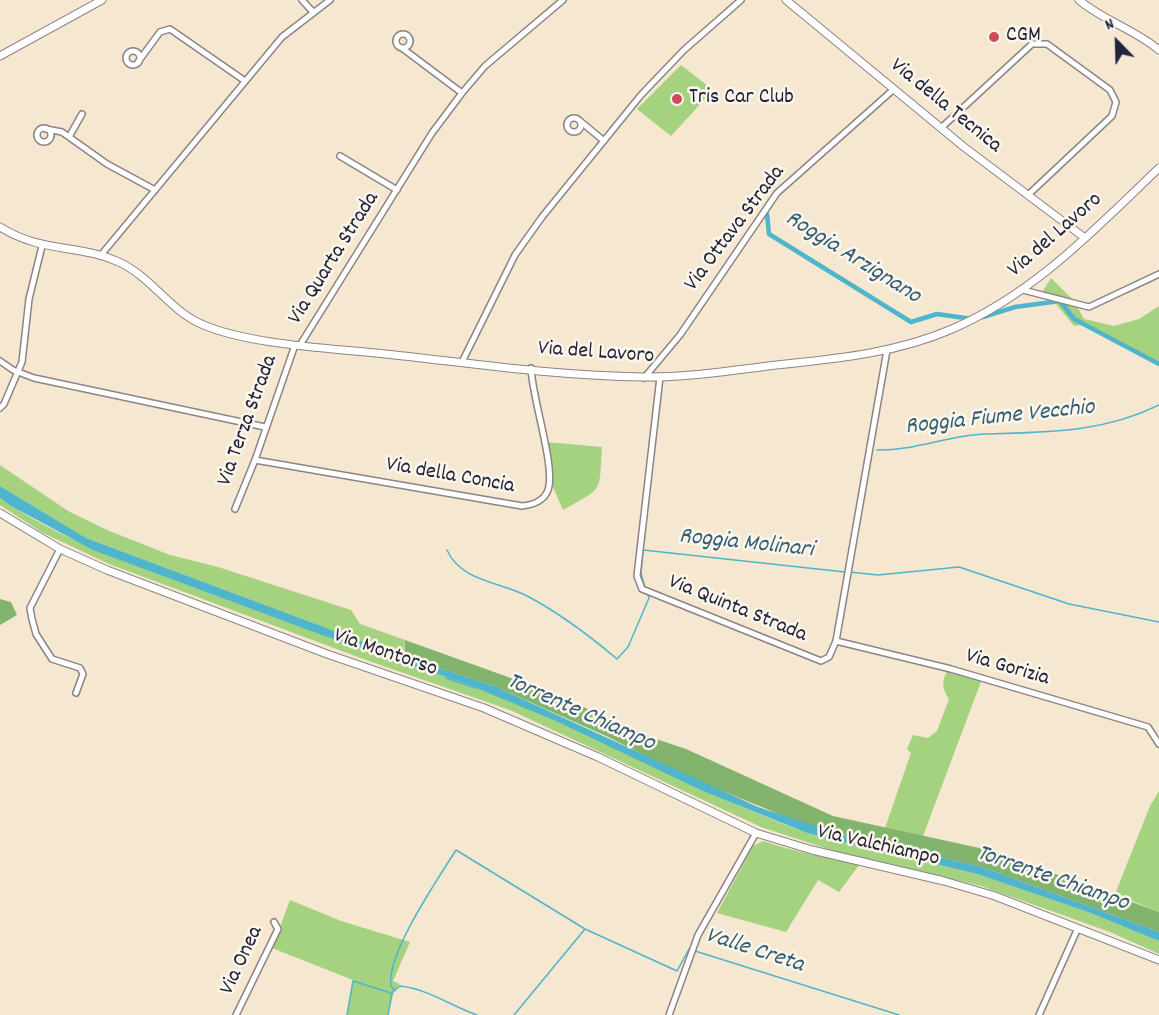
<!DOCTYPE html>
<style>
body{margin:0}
#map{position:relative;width:1159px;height:1015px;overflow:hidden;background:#f5e7d0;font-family:Dekko,sans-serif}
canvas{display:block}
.north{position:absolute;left:1087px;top:12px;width:60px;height:60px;-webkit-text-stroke:4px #fbf7ec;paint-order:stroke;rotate:337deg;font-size:16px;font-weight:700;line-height:24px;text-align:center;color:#22223b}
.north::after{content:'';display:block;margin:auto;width:21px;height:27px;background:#22223b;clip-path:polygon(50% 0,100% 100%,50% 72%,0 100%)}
</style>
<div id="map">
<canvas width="1159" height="1015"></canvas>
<div class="north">N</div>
</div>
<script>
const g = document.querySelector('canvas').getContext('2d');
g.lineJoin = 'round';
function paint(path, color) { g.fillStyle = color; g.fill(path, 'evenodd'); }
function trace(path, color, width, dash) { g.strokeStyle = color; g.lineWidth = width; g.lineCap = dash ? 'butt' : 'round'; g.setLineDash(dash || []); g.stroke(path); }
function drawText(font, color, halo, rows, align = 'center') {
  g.font = font + ' Dekko,sans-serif'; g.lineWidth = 5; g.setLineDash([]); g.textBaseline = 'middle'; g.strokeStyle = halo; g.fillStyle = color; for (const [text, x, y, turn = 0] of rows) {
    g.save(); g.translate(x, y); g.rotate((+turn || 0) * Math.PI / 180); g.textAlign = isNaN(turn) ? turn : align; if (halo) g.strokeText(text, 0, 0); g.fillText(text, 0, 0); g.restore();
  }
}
const green = new Path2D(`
 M 681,65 L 713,90 L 671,136 L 637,109 Z
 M 1051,278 L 1074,301 L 1084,319 L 1114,326 L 1139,319 L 1159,306 L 1159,365 L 1082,325 L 1074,326 L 1056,304 L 1041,294 Z
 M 546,442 L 602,447 C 599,494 604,487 563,510 L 553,487 Z
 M 0,465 L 68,511 L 107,530 L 170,555 L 218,567 L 351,610 L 360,624 L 405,640 L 404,657 L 86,538 L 0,486 Z
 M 0,498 C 60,540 129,563 197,588 C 287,621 377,652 466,684 C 583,726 690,790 807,833 L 977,874 L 1088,912 L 1159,941 L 1159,954 L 1110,932 L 981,886 L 834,851 L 761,827 L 510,710 L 366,660 L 109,564 L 43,533 L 0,505 Z
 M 948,670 L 982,679 L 923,836 L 885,828 L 911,753 L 907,749 L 913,735 L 928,738 L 937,731 L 949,699 C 942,688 941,681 948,670 Z
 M 1159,791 L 1159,912 L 1115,894 L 1150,806 Z
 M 763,841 C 794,852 827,857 859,865 L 839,892 L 818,880 L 786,932 L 717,913 L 753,846 Z
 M 290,900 L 341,921 L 410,942 L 393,981 L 400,984 L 394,991 L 388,1015 L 347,1015 L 353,980 L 272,948 Z`);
const forest = new Path2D(`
 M 0,599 L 11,602 L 17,615 L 0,625 Z
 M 405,640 L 547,691 L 656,739 L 686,749 L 833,816 L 993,851 L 1159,912 L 1159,932 L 979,866 L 852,838 L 796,821 L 686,776 L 606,736 L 494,686 L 405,657 Z`);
const water = new Path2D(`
 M 0,486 L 86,538 L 396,654 L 494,686 L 758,807 L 852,838 L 979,866 L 1159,932 L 1159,941 L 1088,912 L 977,874 L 807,833 L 703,791 L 556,721 L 467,684 L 322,635 L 93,550 L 11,506 L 0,498 Z`);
const stream = new Path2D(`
 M 877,450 C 914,451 949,435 985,434 C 1046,432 1103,433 1159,405
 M 447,550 C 461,582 502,582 529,597 C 559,613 591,637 617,659 L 628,647 L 649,598 L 647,592
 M 850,572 L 878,575 L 959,567 L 1069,604 L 1159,622
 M 645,588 L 641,573 L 643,550 L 845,572
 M 446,678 L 476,688
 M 695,951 L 899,1015
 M 394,990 L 391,986 C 386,954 438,879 456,850 L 585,929 L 677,971 L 689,949 L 691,950
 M 347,1015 L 353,981 L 391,993
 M 388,1015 L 392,993 L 400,986 C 428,989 451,1006 477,1015
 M 514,1015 L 585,929`);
const canal = new Path2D(`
 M 767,214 L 769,234 L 911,322 L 937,314 L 972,319
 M 983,317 L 1015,307 L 1060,301 L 1074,319 L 1159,364`);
const street = new Path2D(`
 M 302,0 L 313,12
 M396 41a7 7 0 1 1 14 0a7 7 0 1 1-14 0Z
 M 402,48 L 462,93
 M126 58a7 7 0 1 1 14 0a7 7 0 1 1-14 0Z
 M 138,62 L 160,32 L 170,29 L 245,81
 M567 125a7 7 0 1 1 14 0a7 7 0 1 1-14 0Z
 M 580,121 L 604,141
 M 941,128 L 1032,44 L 1047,44 L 1110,90 L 1116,102 L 1112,116 L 1028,195
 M37 135a7 7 0 1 1 14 0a7 7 0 1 1-14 0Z
 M 46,129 L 62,132 L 107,164 L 155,190
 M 69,137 L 82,114
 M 340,156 L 397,190
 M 101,255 L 282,37 L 330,0
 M 1023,290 L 1089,307 L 1159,274
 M 300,345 L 432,133 L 462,93 L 485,66 L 563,0
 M 0,361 L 13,370 L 34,378 L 265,427
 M 462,362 L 515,255 L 542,217 L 641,95 L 684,50 L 741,0
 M 660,377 L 637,576 L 642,589 L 821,661 L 829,657 L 836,641 L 887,350
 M 644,378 L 680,335 L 777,193 L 894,89
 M 0,408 L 4,404 L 22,362 L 29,299 L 42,246
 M 255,460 L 522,506 C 532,505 544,501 548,490 C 556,468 532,398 531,368
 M 235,509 L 255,460 L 295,345
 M 60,549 L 30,608 L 32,619 L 36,634 L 52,659 L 80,668 L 83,674 L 76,693
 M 836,641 L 951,669 L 1148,727 L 1159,744
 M 236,1015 L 278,929 L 274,922
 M 669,1015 L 698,935 L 756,833
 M 1039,1015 L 1078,928`);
const secondary = new Path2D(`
 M 786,0 L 964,147 L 1085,238
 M 1079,0 C 1104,21 1134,29 1159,50
 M 0,56 L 102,0
 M 0,227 C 41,253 79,244 119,262 C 151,277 168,308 199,323 C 246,345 331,348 385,354 C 470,363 556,376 642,377 C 689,378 739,369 786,364 C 843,358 899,352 952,329 C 1034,294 1095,229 1159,168
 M 0,513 L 60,549 L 107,570 L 327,654 L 484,708 L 598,757 L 756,833 L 812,850 L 944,881 L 995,896 L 1159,960`);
const markers = [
 [994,37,6,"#d1495b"],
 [677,99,6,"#d1495b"]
];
const poiNames = [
 ["CGM",1006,37],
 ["Tris Car Club",689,99]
];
const streetNames = [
 ["Via della Tecnica",945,107,39],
 ["Via Ottava Strada",736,229,-53],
 ["Via del Lavoro",1056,236,-41],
 ["Via Quarta Strada",335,259,-58],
 ["Via del Lavoro",596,354,4],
 ["Via Terza Strada",249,421,-70],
 ["Via della Concia",450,477,10],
 ["Via Quinta Strada",737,610,22],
 ["Via Montorso",385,654,19],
 ["Via Gorizia",1007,669,16],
 ["Via Valchiampo",878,847,13],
 ["Via Onea",243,961,-65]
];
const waterNames = [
 ["Roggia Arzignano",852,259,32],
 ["Roggia Fiume Vecchio",1000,419,-6],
 ["Roggia Molinari",746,545,6],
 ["Torrente Chiampo",580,714,24],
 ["Torrente Chiampo",1052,880,19],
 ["Valle Creta",754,952,18]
];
paint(green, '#a4d27f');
paint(forest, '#83b46e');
paint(water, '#4eb5cc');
trace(stream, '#4eb5cc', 1.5);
trace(canal, '#4eb5cc', 4.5);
trace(street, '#8c8486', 8);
trace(secondary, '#8c8486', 9);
trace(street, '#fff', 5);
trace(secondary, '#fff', 7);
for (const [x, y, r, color] of markers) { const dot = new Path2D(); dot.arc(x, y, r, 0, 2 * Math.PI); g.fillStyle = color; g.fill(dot); trace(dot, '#fbf7ec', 2); }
drawText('22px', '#22223b', '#fbf7ec', poiNames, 'left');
drawText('22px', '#22223b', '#fbf7ec', streetNames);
drawText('italic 24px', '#345d75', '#fbf7ec', waterNames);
</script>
